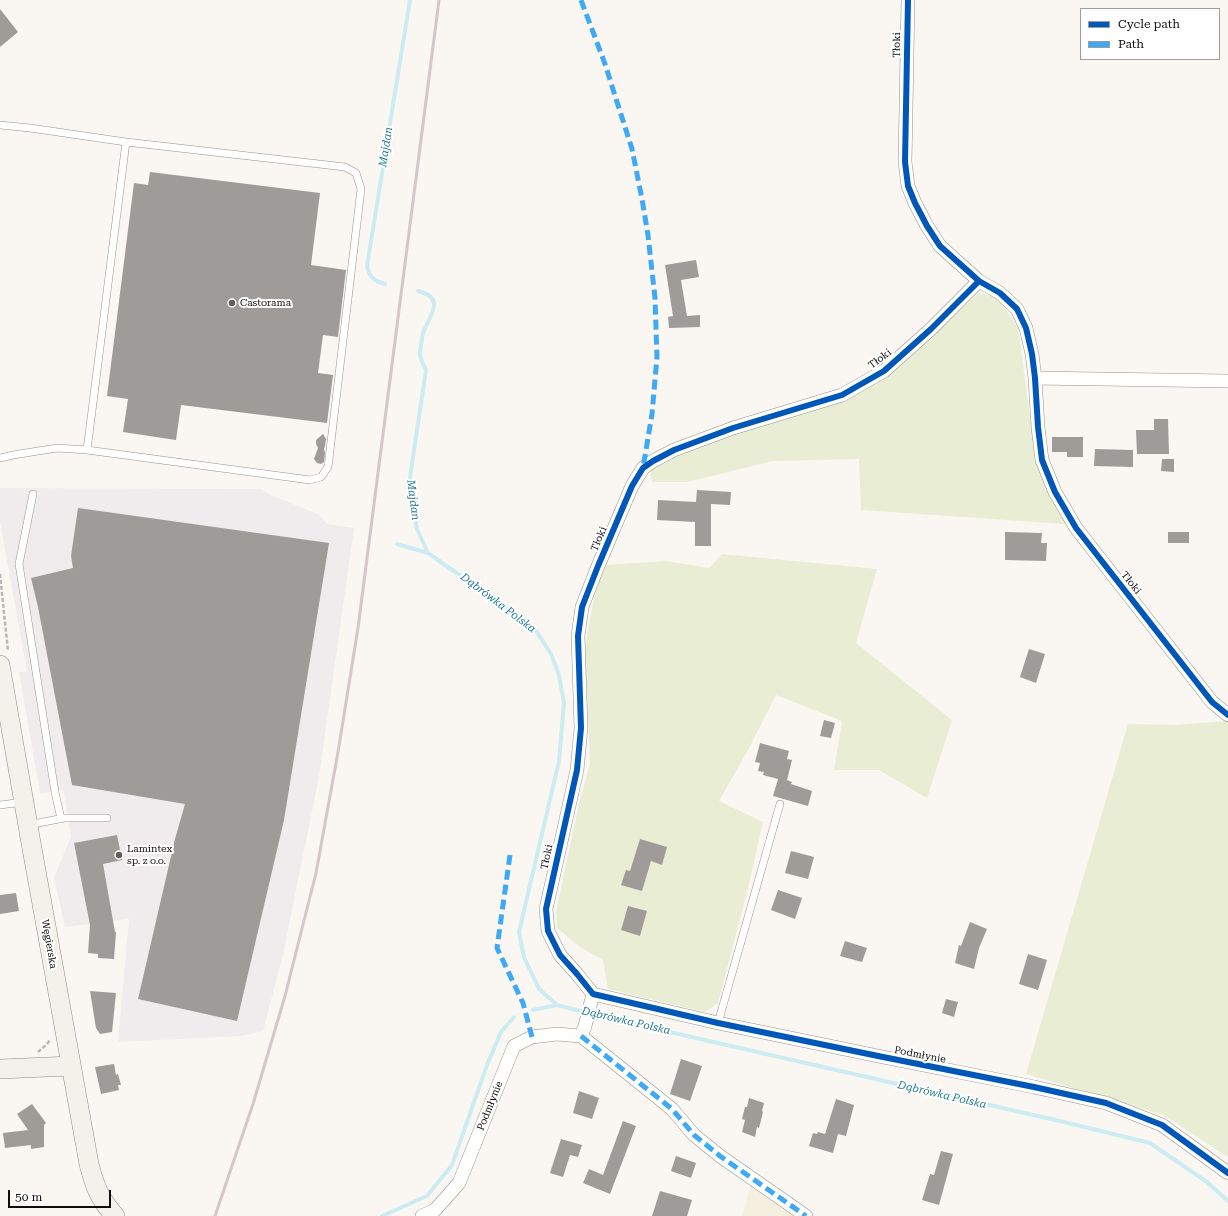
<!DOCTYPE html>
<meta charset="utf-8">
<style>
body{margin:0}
#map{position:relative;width:1228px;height:1216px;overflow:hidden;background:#faf7f2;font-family:"Roboto Serif",serif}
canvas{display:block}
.legend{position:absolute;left:1080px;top:8px;width:140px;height:52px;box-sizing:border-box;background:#fff;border:1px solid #9e9e9e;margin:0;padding:5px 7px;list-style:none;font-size:12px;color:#0d0d0d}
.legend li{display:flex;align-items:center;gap:8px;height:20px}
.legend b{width:20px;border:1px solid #9e9e9e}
.scale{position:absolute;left:8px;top:1190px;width:103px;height:18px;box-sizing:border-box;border:2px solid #0d0d0d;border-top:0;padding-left:5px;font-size:12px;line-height:14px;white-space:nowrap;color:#0d0d0d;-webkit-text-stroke:3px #fff;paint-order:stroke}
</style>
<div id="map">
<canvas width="1228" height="1216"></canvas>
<ul class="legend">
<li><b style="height:5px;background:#0057b8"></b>Cycle path</li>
<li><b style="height:5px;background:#3fa9f5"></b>Path</li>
</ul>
<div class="scale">50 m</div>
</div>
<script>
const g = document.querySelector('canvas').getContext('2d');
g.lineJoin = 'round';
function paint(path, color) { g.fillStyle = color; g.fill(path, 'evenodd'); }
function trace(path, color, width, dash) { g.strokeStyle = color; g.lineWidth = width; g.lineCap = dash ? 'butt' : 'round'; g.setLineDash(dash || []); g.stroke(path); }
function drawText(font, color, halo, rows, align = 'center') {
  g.font = font + ' "Roboto Serif",serif'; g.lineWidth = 4; g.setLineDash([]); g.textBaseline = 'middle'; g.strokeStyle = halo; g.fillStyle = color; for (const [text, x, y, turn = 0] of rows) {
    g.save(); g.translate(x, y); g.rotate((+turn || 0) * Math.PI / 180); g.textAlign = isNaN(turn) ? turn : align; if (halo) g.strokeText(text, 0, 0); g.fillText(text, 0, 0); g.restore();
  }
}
const industrial = new Path2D(`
 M 0,488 L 261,489 L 271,495 L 320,515 L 327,524 L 354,528 L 319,777 L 283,955 L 263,1031 L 242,1036 L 118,1042 L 129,919 L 65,927 L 54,877 L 71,837 L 63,789 L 40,794 L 19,672 L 27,671 L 0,522 Z`);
const farmland = new Path2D(`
 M 752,1181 L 798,1216 L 742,1216 Z`);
const green = new Path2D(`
 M 979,293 L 997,296 L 1018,328 L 1037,468 L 1066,524 L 861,510 L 859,459 L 773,461 L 687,482 L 652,482 L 650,471 L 711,439 L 846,400 L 905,362 Z
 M 722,554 L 877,569 L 856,643 L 952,720 L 927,798 L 879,770 L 834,770 L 842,721 L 776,695 L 747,752 L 719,801 L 763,822 L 747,892 L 718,1003 L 705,1012 L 608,989 L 603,960 L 580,947 L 557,928 L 556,912 L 579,804 L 590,764 L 585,647 L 594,597 L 605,565 L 666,561 L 709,568 Z
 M 1228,721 L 1228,1157 L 1164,1115 L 1026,1074 L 1128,724 L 1174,725 Z`);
const stream = new Path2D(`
 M 385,284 C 374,281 369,277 367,266 L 410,0
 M 418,291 C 447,298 429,316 423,333 C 422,338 420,351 420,355 C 421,360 424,366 426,370 L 410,477 L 411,497 L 417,529 L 428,553
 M 397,544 L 428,553 L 445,565 L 496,600 L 535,629 L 551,654 L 559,675 L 564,703 L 559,761 L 519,932 L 524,957 L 539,989 L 557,1005 L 604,1017 L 1064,1122 L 1150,1143 L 1207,1182 L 1228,1201
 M 533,1010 L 557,1005
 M 382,1216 L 427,1196 L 452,1165 L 487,1065 L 501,1032 L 514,1017`);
const building = new Path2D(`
 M 0,9 L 18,32 L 0,47 Z
 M 150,172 L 320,193 L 311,265 L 346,270 L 338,337 L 323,335 L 318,373 L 333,375 L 327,423 L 181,405 L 176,440 L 123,432 L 128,399 L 107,396 L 134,183 L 148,185 Z
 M 696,260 L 699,277 L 681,280 L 687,316 L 700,315 L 700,327 L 669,328 L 668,317 L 673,316 L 665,265 Z
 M 1154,419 L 1168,419 L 1169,454 L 1137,454 L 1136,430 L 1154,430 Z
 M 323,434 L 326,439 L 325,446 L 324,449 L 325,453 L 324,462 L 321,464 L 317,463 L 314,459 L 318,448 L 316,444 L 316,440 Z
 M 1052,437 L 1083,437 L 1083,457 L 1067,457 L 1067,452 L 1052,452 Z
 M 1095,449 L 1133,450 L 1133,467 L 1094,466 Z
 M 1162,459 L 1174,459 L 1174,472 L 1161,471 Z
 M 697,490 L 731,492 L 730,505 L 711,504 L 711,546 L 695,546 L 695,522 L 657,520 L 658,500 L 696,502 Z
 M 78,508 L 329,543 L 284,820 L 237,1021 L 138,999 L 175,839 L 185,804 L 72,785 L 38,607 L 31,578 L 73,568 L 71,556 Z
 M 1005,532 L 1042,533 L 1041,543 L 1047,543 L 1046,561 L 1005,560 Z
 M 1168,532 L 1189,532 L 1189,543 L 1168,543 Z
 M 1029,649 L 1045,654 L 1036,683 L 1020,677 Z
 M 824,720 L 835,723 L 831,738 L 820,736 Z
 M 760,743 L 789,751 L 787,759 L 792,760 L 787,780 L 792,782 L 791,784 L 812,791 L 808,806 L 773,796 L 778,779 L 763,775 L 764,772 L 758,771 L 760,763 L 755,762 Z
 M 117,835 L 122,860 L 103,864 L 115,932 L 116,932 L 114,959 L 98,958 L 98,954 L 88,953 L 90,925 L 74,843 Z
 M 640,839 L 667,847 L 662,865 L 651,861 L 642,891 L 621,885 L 626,870 L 630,871 Z
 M 791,851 L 814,857 L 808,879 L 785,873 Z
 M 778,890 L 802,898 L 795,919 L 771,910 Z
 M 16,893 L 19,911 L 0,914 L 0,895 Z
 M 628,906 L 647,911 L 640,936 L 621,930 Z
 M 970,922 L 987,929 L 979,948 L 974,969 L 955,963 L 959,945 L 961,946 Z
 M 845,941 L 867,948 L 862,962 L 840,956 Z
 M 1028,954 L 1047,960 L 1038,990 L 1019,984 Z
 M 90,991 L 116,993 L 112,1032 L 100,1034 L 96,1028 Z
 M 946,999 L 958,1002 L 954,1017 L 942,1013 Z
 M 681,1059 L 702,1066 L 690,1101 L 670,1094 Z
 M 114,1064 L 116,1075 L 118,1074 L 121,1085 L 118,1085 L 119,1090 L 101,1094 L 95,1067 Z
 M 579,1091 L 599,1098 L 592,1119 L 573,1113 Z
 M 749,1098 L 764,1103 L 762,1111 L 763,1112 L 759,1128 L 757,1127 L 755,1137 L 742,1132 L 745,1120 L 742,1119 L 745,1107 L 747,1107 Z
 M 836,1099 L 854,1105 L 846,1136 L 838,1134 L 833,1153 L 809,1146 L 813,1133 L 817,1134 L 818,1132 L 825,1134 Z
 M 32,1104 L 46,1123 L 44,1125 L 44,1147 L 31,1149 L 31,1145 L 5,1148 L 3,1133 L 28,1130 L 17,1114 Z
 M 623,1121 L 636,1126 L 610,1194 L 583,1183 L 589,1169 L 603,1175 Z
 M 561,1139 L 582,1145 L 578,1157 L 570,1155 L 563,1177 L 550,1173 Z
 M 941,1151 L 953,1154 L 939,1205 L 922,1200 L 930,1174 L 934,1175 Z
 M 676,1156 L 696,1163 L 691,1178 L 671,1171 Z
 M 660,1191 L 692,1200 L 687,1216 L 652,1216 Z`);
const path = new Path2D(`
 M 0,574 L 8,651
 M 38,1052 L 47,1044 L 50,1040`);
const lane = new Path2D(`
 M 0,125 L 30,128 L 126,142 L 345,167 L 356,173 L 361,189 L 328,467 L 321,477 L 310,480 L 87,450 L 57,448 L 13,455 L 0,458
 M 87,450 L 126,142
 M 33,494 L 19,564 L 55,792 L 61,819
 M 0,805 L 23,802
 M 28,825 L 64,818 L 107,818
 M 718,1023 L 780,804`);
const street = new Path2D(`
 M 908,0 L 905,162 L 908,186 L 915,203 L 927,226 L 940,246 L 979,281 L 1000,293 L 1017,309 L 1026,328 L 1032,354 L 1035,378 L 1038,427 L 1042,460 L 1055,492 L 1076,528 L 1212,702 L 1228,715
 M 1035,378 L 1228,381
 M 593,994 L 577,974 L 560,955 L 548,931 L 546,909 L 577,770 L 581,728 L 578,636 L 582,607 L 598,566 L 632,486 L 643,468 L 653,461 L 674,450 L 733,428 L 842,395 L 884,371 L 931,329 L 979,281
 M 593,994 L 718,1023 L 883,1057 L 1034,1087 L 1106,1103 L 1162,1125 L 1228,1173
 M 581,1036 L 672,1109 L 694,1135 L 720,1156 L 806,1216
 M 422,1216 L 435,1210 L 459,1183 L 514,1046 L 532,1037 L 557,1034 L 581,1036 L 585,1026 L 593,994`);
const secondary = new Path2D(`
 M 0,665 L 31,843 L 89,1164 C 95,1187 99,1198 115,1216
 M 0,1069 L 71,1066`);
const rail = new Path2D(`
 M 215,1216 L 253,1104 L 285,996 L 316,873 L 338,752 L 358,628 L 439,0`);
const quiet = new Path2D(`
 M 581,0 L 605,64 L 632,149 L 642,199 L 648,235 L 655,298 L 657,357 L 652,414 L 643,468
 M 510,855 L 497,948 L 523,1003 L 532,1037
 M 581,1036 L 672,1109 L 694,1135 L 720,1156 L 806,1216`);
const cycleway = new Path2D(`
 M 908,0 L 905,162 L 908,186 L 915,203 L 927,226 L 940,246 L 979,281 L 1000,293 L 1017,309 L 1026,328 L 1032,354 L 1035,378 L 1038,427 L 1042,460 L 1055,492 L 1076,528 L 1212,702 L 1228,715
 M 979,281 L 931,329 L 884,371 L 842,395 L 733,428 L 674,450 L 653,461 L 643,468 L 632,486 L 598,566 L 582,607 L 578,636 L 581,728 L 577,770 L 546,909 L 548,931 L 560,955 L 577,974 L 593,994 L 718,1023 L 883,1057 L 1034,1087 L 1106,1103 L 1162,1125 L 1228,1173`);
const markers = [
 [232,303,4,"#605f5d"],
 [119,855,4,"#605f5d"]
];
const streetNames = [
 ["Tłoki",897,45,-89],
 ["Tłoki",880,359,-37],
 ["Tłoki",599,539,-67],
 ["Tłoki",1131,583,52],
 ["Tłoki",547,857,-78],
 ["Węgierska",49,944,80],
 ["Podmłynie",920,1055,11],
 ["Podmłynie",490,1106,-68]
];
const poiNames = [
 ["Castorama",240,303],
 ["Lamintex",127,849],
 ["sp. z o.o.",127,861]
];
const waterNames = [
 ["Majdan",386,147,-81],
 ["Majdan",413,500,83],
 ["Dąbrówka Polska",498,603,37],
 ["Dąbrówka Polska",626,1021,13],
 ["Dąbrówka Polska",942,1095,13]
];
paint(industrial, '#f0ecee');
paint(farmland, '#f5efe0');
paint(green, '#e8edd4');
trace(stream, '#ccecf1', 4);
paint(building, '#9e9b98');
trace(lane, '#949290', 8);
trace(street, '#949290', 14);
trace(secondary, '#8a8987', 20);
trace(path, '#b8b7b6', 2.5, [4, 2]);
trace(lane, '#fefefd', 7);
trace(street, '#fefefd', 13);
trace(secondary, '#f4f1ea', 19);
trace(rail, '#d5c6c9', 3);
trace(quiet, '#3fa9f5', 5, [10, 5]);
trace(cycleway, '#0057b8', 6);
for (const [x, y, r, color] of markers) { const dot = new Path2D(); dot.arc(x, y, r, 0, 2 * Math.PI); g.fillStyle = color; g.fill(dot); trace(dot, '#fff', 1.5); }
drawText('10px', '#0d0d0d', '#fff', streetNames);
drawText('10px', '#0d0d0d', '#fff', poiNames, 'left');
drawText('italic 11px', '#237b93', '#fff', waterNames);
</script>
